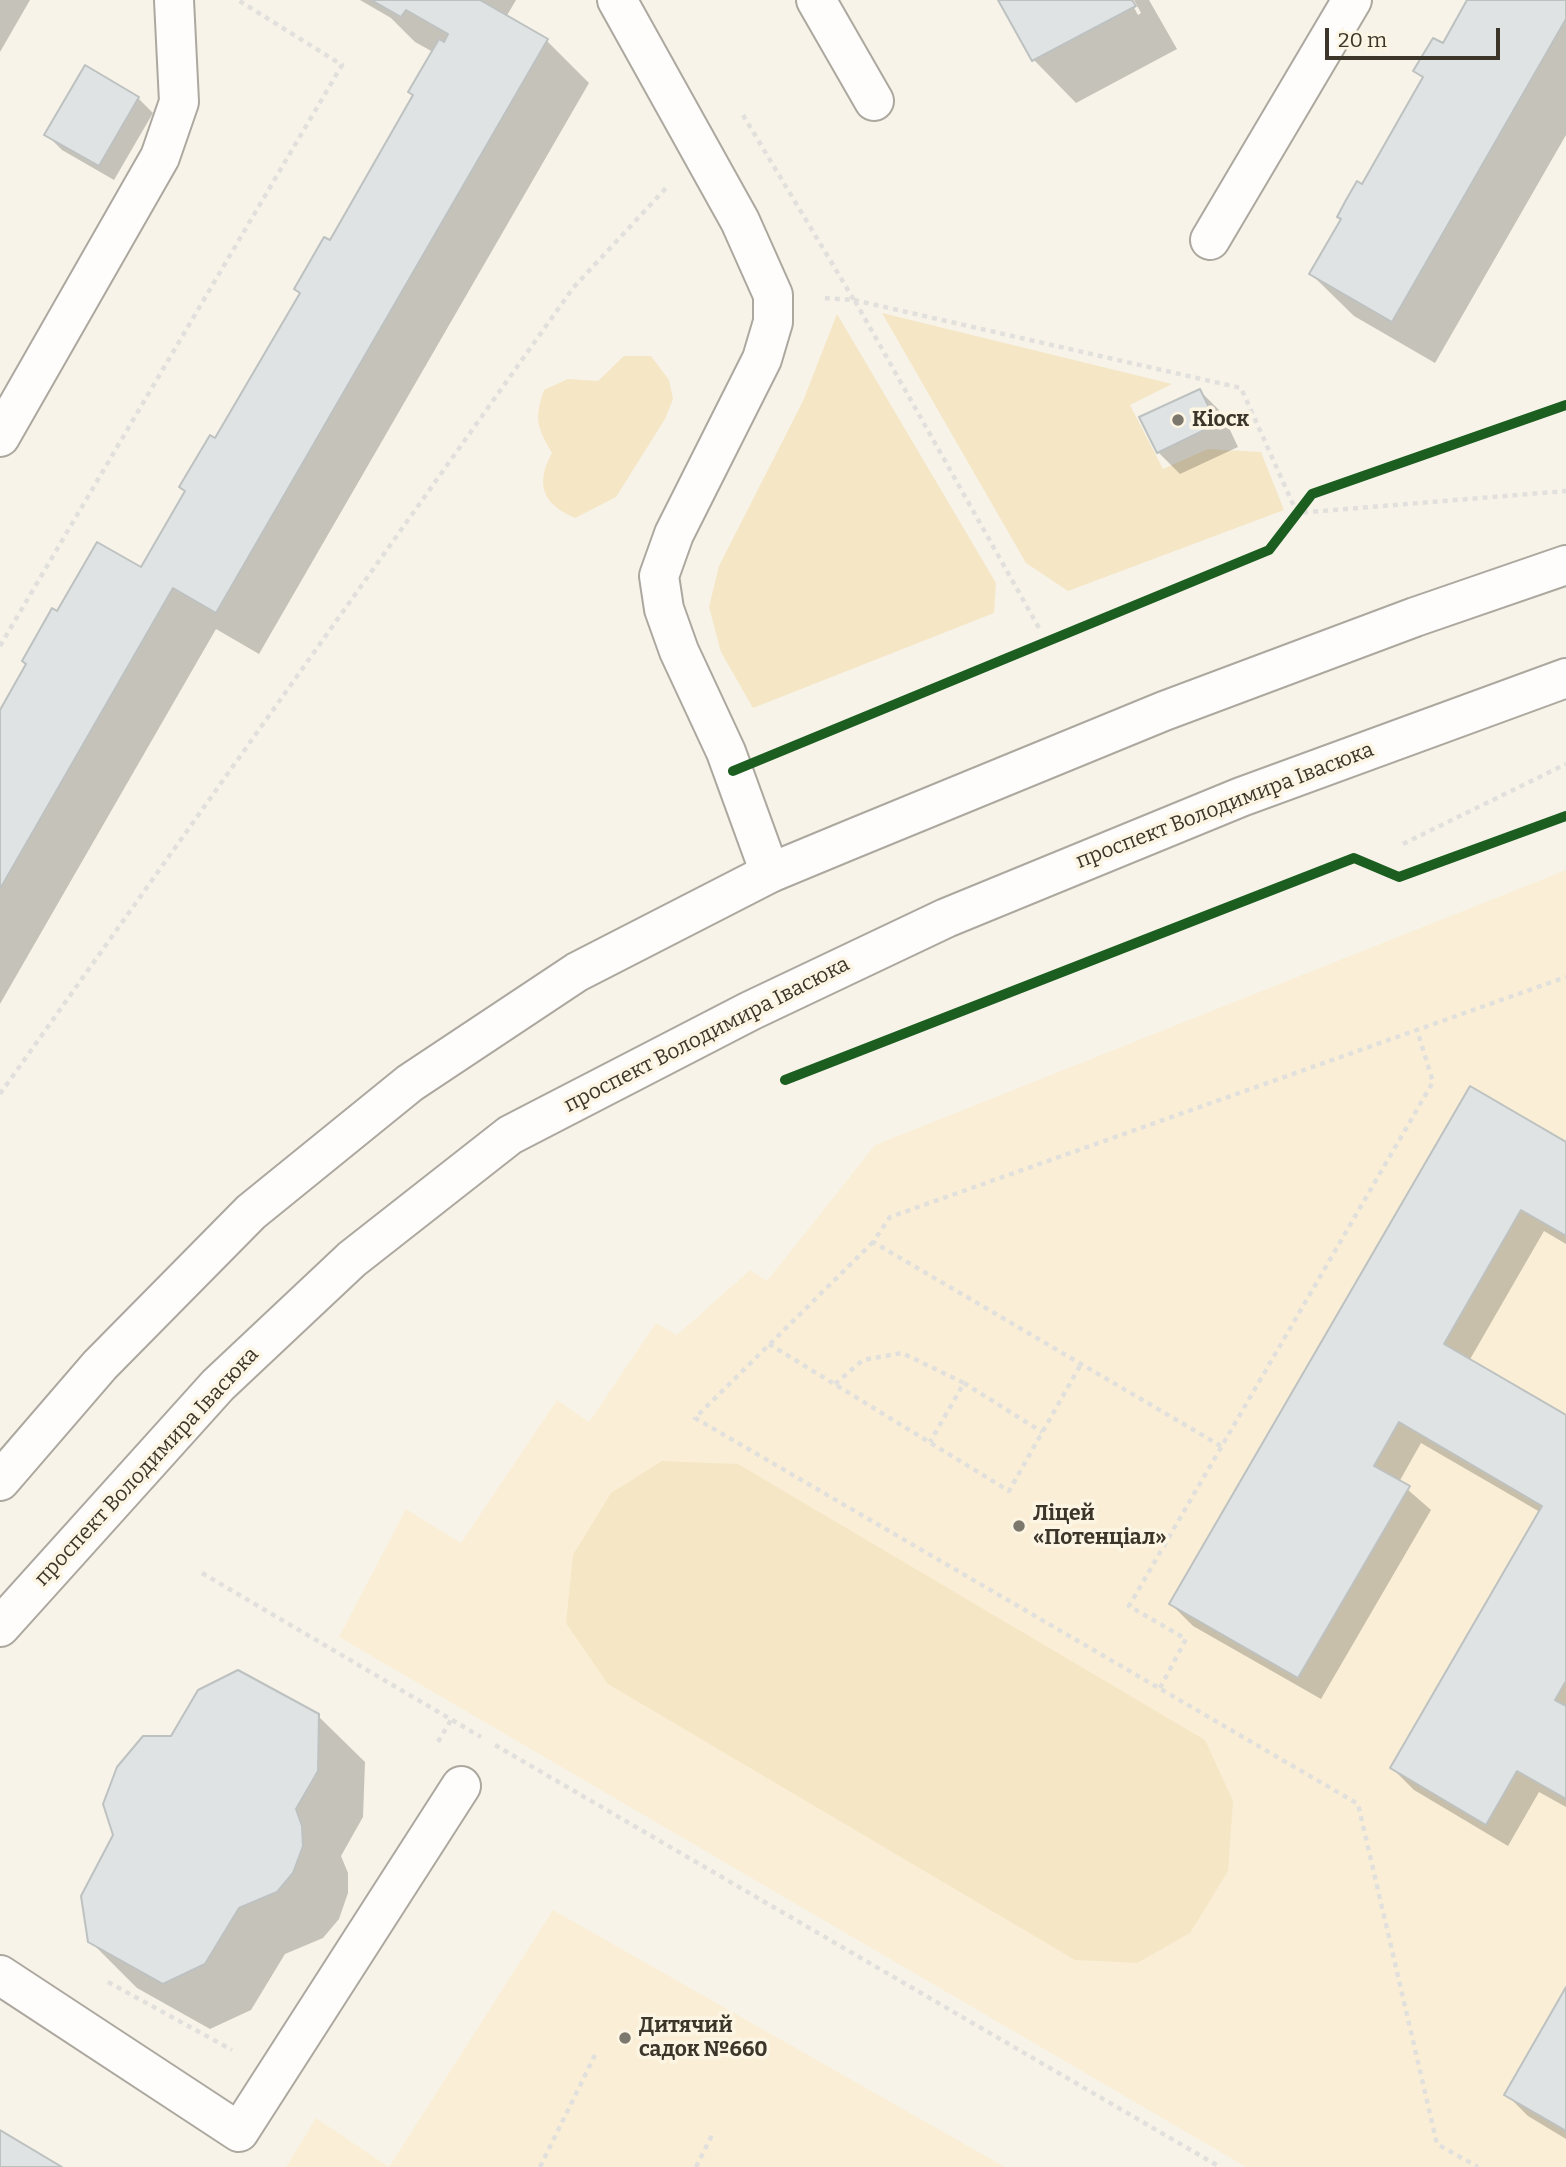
<!DOCTYPE html>
<meta charset="utf-8">
<style>
body{margin:0}
#map{position:relative;width:1566px;height:2167px;overflow:hidden;background:#f7f3e9;font-family:Bitter,serif}
canvas{display:block}
.scale{position:absolute;left:1325px;top:28px;width:175px;height:32px;box-sizing:border-box;border:4px solid #3b352a;border-top:0;padding-left:9px;font-size:21px;line-height:24px;white-space:nowrap;color:#3b352a;-webkit-text-stroke:5px #fdf5e3;paint-order:stroke}
</style>
<div id="map">
<canvas width="1566" height="2167"></canvas>
<div class="scale">20 m</div>
</div>
<script>
const g = document.querySelector('canvas').getContext('2d');
g.lineJoin = 'round';
function paint(path, color) { g.fillStyle = color; g.fill(path, 'evenodd'); }
function trace(path, color, width, dash) { g.strokeStyle = color; g.lineWidth = width; g.lineCap = dash ? 'butt' : 'round'; g.setLineDash(dash || []); g.stroke(path); }
function drawText(font, color, halo, rows, align = 'center') {
  g.font = font + ' Bitter,serif'; g.lineWidth = 7; g.setLineDash([]); g.textBaseline = 'middle'; g.strokeStyle = halo; g.fillStyle = color; for (const [text, x, y, turn = 0] of rows) {
    g.save(); g.translate(x, y); g.rotate((+turn || 0) * Math.PI / 180); g.textAlign = isNaN(turn) ? turn : align; if (halo) g.strokeText(text, 0, 0); g.fillText(text, 0, 0); g.restore();
  }
}
const built = new Path2D(`
 M 1566,870 L 1566,2167 L 1246,2167 L 339,1637 L 406,1509 L 461,1543 L 557,1400 L 589,1422 L 656,1323 L 677,1335 L 750,1270 L 767,1281 L 875,1145 Z
 M 553,1910 L 1005,2167 L 286,2167 L 316,2118 L 389,2167 Z`);
const green = new Path2D(`
 M 882,313 L 1172,384 L 1130,405 L 1163,469 L 1208,449 L 1261,452 L 1284,510 L 1068,591 L 1026,563 Z
 M 837,314 L 996,583 L 994,613 L 753,708 L 721,652 L 709,607 L 719,566 L 803,401 Z
 M 624,356 L 651,356 L 669,380 L 673,399 L 665,419 L 616,497 L 575,518 C 542,504 535,484 552,453 C 537,427 534,419 544,390 L 568,379 L 598,381 Z
 M 662,1461 L 738,1464 L 1205,1740 L 1233,1801 L 1228,1871 L 1190,1933 L 1137,1963 L 1075,1960 L 608,1684 L 566,1623 L 573,1555 L 611,1493 Z`);
const shadow = new Path2D(`
 M 0,0 L 30,0 L 0,52 Z
 M 360,0 L 516,0 L 506,17 L 547,41 L 589,83 L 259,654 L 216,629 L 0,1004 L 0,713 L 58,613 L 142,570 L 414,96 L 433,52 L 415,42 L 391,18 Z
 M 1000,0 L 1130,0 L 1138,15 L 1141,13 L 1134,0 L 1149,0 L 1177,49 L 1076,103 L 1034,60 Z
 M 1469,0 L 1566,0 L 1566,135 L 1435,363 L 1354,316 L 1311,274 L 1424,79 L 1416,71 L 1443,46 Z
 M 138,98 L 153,113 L 114,180 L 62,150 L 47,135 Z
 M 1200,391 L 1222,413 L 1238,447 L 1180,474 L 1158,452 Z
 M 1566,1144 L 1566,1244 L 1544,1231 L 1469,1361 L 1566,1417 L 1566,1807 L 1539,1792 L 1508,1846 L 1414,1790 L 1392,1768 L 1540,1512 L 1421,1443 L 1399,1482 L 1431,1510 L 1321,1699 L 1193,1626 L 1171,1604 Z
 M 318,1716 L 365,1762 L 363,1817 L 341,1856 L 348,1873 L 348,1893 L 339,1919 L 323,1938 L 285,1954 L 251,2010 L 210,2029 L 137,1988 L 90,1941 L 172,1738 Z
 M 1566,1991 L 1566,2139 L 1528,2116 L 1506,2094 Z`);
const building = new Path2D(`
 M 371,0 L 480,0 L 548,39 L 216,613 L 173,588 L 0,889 L 0,710 L 26,664 L 22,661 L 52,608 L 57,611 L 97,542 L 141,567 L 185,491 L 179,487 L 210,435 L 215,438 L 300,293 L 294,289 L 324,237 L 330,240 L 413,95 L 408,92 L 439,39 L 444,42 L 448,34 L 406,10 L 401,17 Z
 M 998,0 L 1132,0 L 1136,6 L 1032,61 Z
 M 1467,0 L 1566,0 L 1566,19 L 1392,322 L 1309,274 L 1341,219 L 1337,217 L 1346,200 L 1357,181 L 1362,184 L 1423,77 L 1413,71 L 1433,38 L 1443,43 Z
 M 85,65 L 139,97 L 99,166 L 44,135 Z
 M 1200,389 L 1217,424 L 1157,453 L 1139,417 Z
 M 1470,1086 L 1566,1142 L 1566,1236 L 1521,1210 L 1444,1344 L 1566,1415 L 1566,1681 L 1555,1700 L 1566,1706 L 1566,1799 L 1517,1771 L 1486,1825 L 1390,1768 L 1542,1506 L 1399,1422 L 1374,1466 L 1410,1486 L 1298,1678 L 1169,1604 Z
 M 238,1670 L 319,1714 L 318,1771 L 296,1809 L 302,1826 L 303,1846 L 293,1873 L 277,1892 L 239,1908 L 205,1964 L 163,1984 L 88,1942 L 81,1896 L 113,1835 L 103,1804 L 117,1767 L 143,1736 L 171,1736 L 198,1690 Z
 M 1566,1987 L 1566,2131 L 1504,2095 Z
 M 0,2130 L 62,2167 L 0,2167 Z`);
const path = new Path2D(`
 M 743,115 L 854,300 L 824,298
 M 854,300 L 1241,388 L 1297,513 L 1566,491
 M 855,301 L 1039,628
 M 0,646 L 342,65 L 238,0
 M 1403,844 L 1566,764
 M 0,1094 L 573,288 L 666,188
 M 873,1242 L 695,1418 L 1358,1804 L 1437,2144 L 1478,2167
 M 769,1344 L 1009,1491 L 1081,1364
 M 964,1383 L 1042,1432
 M 835,1384 L 863,1360 L 902,1353 L 964,1383 L 930,1442
 M 1221,1446 L 873,1242 L 890,1217 L 1566,977
 M 202,1573 L 481,1737
 M 1160,1688 L 1186,1639 L 1129,1606 L 1433,1082 L 1417,1030
 M 438,1742 L 451,1720
 M 495,1745 L 1220,2167
 M 108,1982 L 232,2050
 M 540,2167 L 595,2055
 M 696,2167 L 714,2131`);
const minor = new Path2D(`
 M 617,0 L 740,221 L 773,295 L 773,322 L 762,359 L 674,534 L 659,576 L 664,609 L 679,651 L 726,752 L 770,873
 M 816,0 L 874,101
 M 1210,240 L 1352,0
 M 0,437 L 160,157 L 179,102 L 174,0
 M 0,1975 L 239,2132 L 461,1786`);
const major = new Path2D(`
 M 0,1481 L 100,1365 L 251,1212 L 410,1083 L 577,972 L 770,873 L 852,839 L 1164,711 L 1415,617 L 1566,565
 M 0,1627 L 218,1385 L 352,1259 L 510,1135 L 750,1011 L 946,918 L 1241,797 L 1566,678`);
const cycleway = new Path2D(`
 M 733,771 L 1269,550 L 1312,494 L 1566,405
 M 785,1080 L 1354,858 L 1399,877 L 1566,816`);
const markers = [
 [1178,420,7,"#7d786d"],
 [1019,1526,7,"#7d786d"],
 [625,2038,7,"#7d786d"]
];
const poiNames = [
 ["Кіоск",1192,420],
 ["Ліцей",1033,1514],
 ["«Потенціал»",1033,1538],
 ["Дитячий",639,2026],
 ["садок №660",639,2050]
];
const streetNames = [
 ["проспект Володимира Івасюка",1225,806,-21],
 ["проспект Володимира Івасюка",707,1035,-27],
 ["проспект Володимира Івасюка",147,1467,-47]
];
paint(built, '#faefd6');
paint(green, '#f5e6c5');
paint(shadow, '#0003');
paint(building, '#e0e3e3');
trace(building, '#bdc1c0', 2);
trace(minor, '#ada89f', 42);
trace(major, '#ada89f', 42);
trace(path, '#e2e0dd', 4.5, [5, 5]);
trace(minor, '#fefdfc', 38);
trace(major, '#fefdfc', 38);
trace(cycleway, '#1b5e20', 10);
for (const [x, y, r, color] of markers) { const dot = new Path2D(); dot.arc(x, y, r, 0, 2 * Math.PI); g.fillStyle = color; g.fill(dot); trace(dot, '#fdf5e3', 2.5); }
drawText('bold 21px', '#3b352a', '#fdf5e3', poiNames, 'left');
drawText('21px', '#3b352a', '#fdf5e3', streetNames);
</script>
